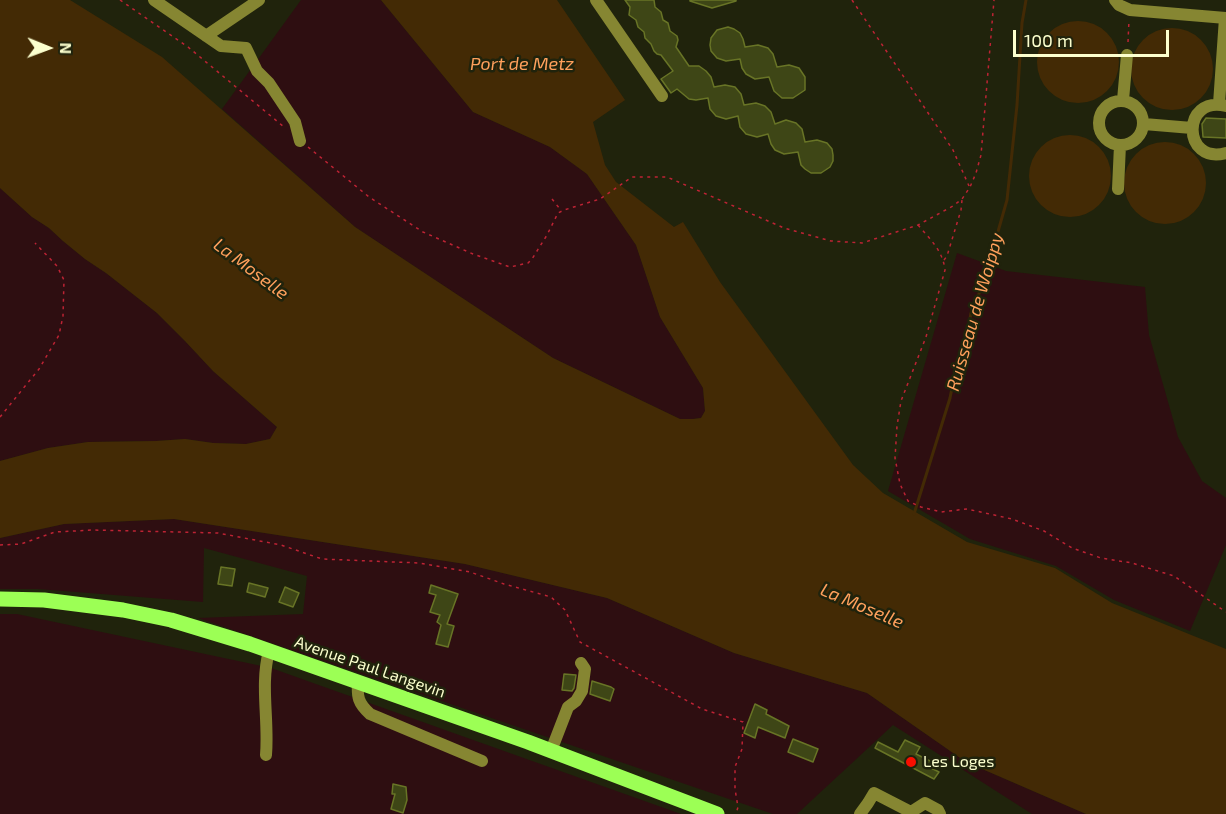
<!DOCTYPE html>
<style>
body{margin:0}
#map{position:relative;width:1226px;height:814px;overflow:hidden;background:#20230c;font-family:"Exo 2",sans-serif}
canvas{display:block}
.north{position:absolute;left:18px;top:18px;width:60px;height:60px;-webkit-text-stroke:4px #20230c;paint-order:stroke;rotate:91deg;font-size:16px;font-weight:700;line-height:24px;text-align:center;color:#fcffce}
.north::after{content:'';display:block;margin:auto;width:21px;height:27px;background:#fcffce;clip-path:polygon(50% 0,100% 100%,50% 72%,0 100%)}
.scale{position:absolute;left:1013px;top:30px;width:156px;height:27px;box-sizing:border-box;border:3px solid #fcffce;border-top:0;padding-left:8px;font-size:18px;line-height:21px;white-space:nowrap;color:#fcffce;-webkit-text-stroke:4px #20230c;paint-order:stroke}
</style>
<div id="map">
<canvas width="1226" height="814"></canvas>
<div class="north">N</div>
<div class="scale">100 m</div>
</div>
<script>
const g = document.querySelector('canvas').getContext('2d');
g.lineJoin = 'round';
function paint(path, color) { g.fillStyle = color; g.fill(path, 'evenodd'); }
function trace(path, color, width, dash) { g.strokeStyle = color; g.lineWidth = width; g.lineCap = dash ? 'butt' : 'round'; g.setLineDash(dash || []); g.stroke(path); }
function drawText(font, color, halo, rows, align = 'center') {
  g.font = font + ' "Exo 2",sans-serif'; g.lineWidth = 5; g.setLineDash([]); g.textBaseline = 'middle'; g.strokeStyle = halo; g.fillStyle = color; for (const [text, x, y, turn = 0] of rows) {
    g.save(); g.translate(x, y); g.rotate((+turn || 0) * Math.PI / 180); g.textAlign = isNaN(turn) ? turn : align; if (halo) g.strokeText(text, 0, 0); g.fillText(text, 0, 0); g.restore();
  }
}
const green = new Path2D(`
 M 301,0 L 381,0 L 473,112 L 550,147 L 587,174 L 636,245 L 660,317 L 703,388 L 705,411 L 701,418 L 693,419 L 680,419 L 553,358 L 355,227 L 222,109 Z
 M 0,188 L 32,217 L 49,228 L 63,241 L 85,259 L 106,273 L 157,313 L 185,341 L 213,371 L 277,427 L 270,439 L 246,444 L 213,443 L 185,439 L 156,441 L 88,442 L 48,448 L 0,461 Z
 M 957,253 L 1006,271 L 1145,287 L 1149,335 L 1178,437 L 1202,481 L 1226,498 L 1226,545 L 1190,631 L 1114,600 L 1056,566 L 970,539 L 888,491 Z
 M 174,519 L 465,564 L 607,598 L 734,653 L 867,693 L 966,762 L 1086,814 L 1032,814 L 893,725 L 797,814 L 773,814 L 198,618 L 303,614 L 307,576 L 204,548 L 203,602 L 38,589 L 0,589 L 0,538 L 64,524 Z
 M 0,614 L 17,614 L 271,668 L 681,814 L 0,814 Z`);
const water = new Path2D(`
 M 0,0 L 70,0 L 162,57 L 355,227 L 553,358 L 680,419 L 693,419 L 701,418 L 705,411 L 703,388 L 660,317 L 636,245 L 587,174 L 550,147 L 473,112 L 381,0 L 557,0 L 625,100 L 593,122 L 605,165 L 616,182 L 674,227 L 683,222 L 720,282 L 853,465 L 883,493 L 967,542 L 1055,568 L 1112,603 L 1226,649 L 1226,814 L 1086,814 L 966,762 L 867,693 L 734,653 L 607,598 L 465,564 L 174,519 L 64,524 L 0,538 L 0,461 L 48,448 L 88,442 L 156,441 L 185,439 L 213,443 L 246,444 L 270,439 L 277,427 L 213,371 L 185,341 L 157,313 L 106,273 L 85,259 L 63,241 L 49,228 L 32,217 L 0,188 Z
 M1037 62a41 41 0 1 1 82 0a41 41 0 1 1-82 0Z
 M1131 69a41 41 0 1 1 82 0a41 41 0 1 1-82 0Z
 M1029 176a41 41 0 1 1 82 0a41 41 0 1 1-82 0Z
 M1124 183a41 41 0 1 1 82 0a41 41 0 1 1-82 0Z`);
const stream = new Path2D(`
 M 914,514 L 950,398 L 955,373 L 965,348 L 971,313 L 983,284 L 1007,200 L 1017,105 L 1022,23 L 1026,0`);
const building = new Path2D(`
 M 625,0 L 654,0 L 655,7 L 661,12 L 663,20 L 668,23 L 670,31 L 677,36 L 678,40 L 676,47 L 689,66 L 699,66 L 706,71 L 711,77 L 714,87 L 725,85 L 735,87 L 741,94 L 744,105 L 756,103 L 765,106 L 771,112 L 775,124 L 786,120 L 796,123 L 802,129 L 805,142 L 817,140 L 827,143 L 832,149 L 833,155 L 833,161 L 830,167 L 821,173 L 811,173 L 805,169 L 801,165 L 798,152 L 784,154 L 775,150 L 771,144 L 768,134 L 757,137 L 746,134 L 740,127 L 738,116 L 726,119 L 716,116 L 710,109 L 708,98 L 696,100 L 689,99 L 677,89 L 671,93 L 661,79 L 673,71 L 661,55 L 657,54 L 654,51 L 651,44 L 645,38 L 644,32 L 638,27 L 636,20 L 629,15 L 630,7 Z
 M 690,0 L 736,0 L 736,1 L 712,8 L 690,1 Z
 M 728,27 L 734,29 L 740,33 L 743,39 L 745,47 L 758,45 L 768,48 L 773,54 L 777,67 L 789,65 L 799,68 L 805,77 L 805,90 L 793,98 L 782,98 L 774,91 L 769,77 L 755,79 L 746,74 L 742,68 L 740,59 L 726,61 L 717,58 L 711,51 L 710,45 L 711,38 L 717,30 Z
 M 1206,118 L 1226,119 L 1226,138 L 1203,137 L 1202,124 Z
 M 221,567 L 235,569 L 232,586 L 218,584 Z
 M 249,583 L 268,588 L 265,597 L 247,592 Z
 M 431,585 L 458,594 L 447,624 L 454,626 L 448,647 L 436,644 L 441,625 L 437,622 L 440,615 L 430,612 L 436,595 L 429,593 Z
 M 285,587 L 299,593 L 293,607 L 279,602 Z
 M 564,674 L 576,675 L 574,688 L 572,691 L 562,690 Z
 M 592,681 L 611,687 L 614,689 L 610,701 L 590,694 Z
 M 755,704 L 767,710 L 766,714 L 789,726 L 785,738 L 758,727 L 755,738 L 744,733 Z
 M 793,739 L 818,749 L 813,762 L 788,752 Z
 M 905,740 L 920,747 L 916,754 L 934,763 L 931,768 L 939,772 L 934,779 L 875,748 L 878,742 L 898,752 Z
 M 393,784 L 406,787 L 407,800 L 403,813 L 391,809 L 395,794 L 392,794 Z`);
const path = new Path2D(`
 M 120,0 L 188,47 L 284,127
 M 852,0 L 953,150 L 969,186
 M 1128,42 L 1129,20
 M 308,147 L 369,197 L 423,232 L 473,254 L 510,267 L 528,263 L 532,259 L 547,235 L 558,213 L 564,210 L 600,199 L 632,177 L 667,177 L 784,228 L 831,241 L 862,243 L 918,225 L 953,206 L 962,199 L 970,187 L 976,173 L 981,155 L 994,0
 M 552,199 L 560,209
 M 918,225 C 930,239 943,251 945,270 L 926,337 L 901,401 L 897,426 L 895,458 L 900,484 L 908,501 L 921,507 L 941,512 L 967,509 L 1012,519 L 1044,531 L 1072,548 L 1101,558 L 1132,563 L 1174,576 L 1226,612
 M 944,260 L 947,256 L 961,210 L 962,200
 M 0,417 L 39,369 L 59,335 L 63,316 L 64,280 L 57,266 L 35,243
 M 0,545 L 21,544 L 55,532 L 93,530 L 218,533 L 281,545 L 322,559 L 419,563 L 470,572 L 504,584 L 551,597 L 565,610 L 580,642 L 702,709 L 743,722 L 742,749 L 735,767 L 735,789 L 738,807 L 736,814`);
const minor = new Path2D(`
 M 154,0 L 221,46 L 246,48 L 257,71 L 269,83 L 295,122 L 300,141
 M 596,0 L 662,96
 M 1115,0 L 1119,5 L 1130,10 L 1226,18
 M 206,36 L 259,0
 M 1123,100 L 1127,55
 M1099 123a22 22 0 1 1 44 0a22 22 0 1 1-44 0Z
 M 1219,104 L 1225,18
 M 1226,106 C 1181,95 1182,165 1226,153
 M 1144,124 L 1192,128
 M 1118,189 L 1120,145
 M 358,682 C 357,697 358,703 370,714 L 482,761
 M 551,751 L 568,707 L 576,701 L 582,691 L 585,669 L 581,663
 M 266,755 C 269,720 260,685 269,651
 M 860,814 L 868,803 L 874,793 L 911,812 L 925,803 L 938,810 L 940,814`);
const major = new Path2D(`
 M 0,599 L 44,600 L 123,610 L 171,620 L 250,644 L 528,742 L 717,814`);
const markers = [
 [911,762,6,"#f90e00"]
];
const streetNames = [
 ["Avenue Paul Langevin",370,667,19]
];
const poiNames = [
 ["Les Loges",923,762]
];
const waterNames = [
 ["Port de Metz",522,64],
 ["La Moselle",251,269,37],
 ["Ruisseau de Woippy",975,312,-74],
 ["La Moselle",862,606,23]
];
paint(green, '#2e0e11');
paint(water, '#432a05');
trace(stream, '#432a05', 3);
paint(building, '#3e4616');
trace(building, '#687426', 1.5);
trace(path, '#bd2334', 1.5, [3, 4.5]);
trace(minor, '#868632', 12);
trace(major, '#9cff55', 15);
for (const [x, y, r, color] of markers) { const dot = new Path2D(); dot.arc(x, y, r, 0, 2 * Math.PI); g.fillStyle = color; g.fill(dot); trace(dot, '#20230c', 2); }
drawText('16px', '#fcffce', '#20230c', streetNames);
drawText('16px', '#fcffce', '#20230c', poiNames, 'left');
drawText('italic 18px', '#ffa05c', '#20230c', waterNames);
</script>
